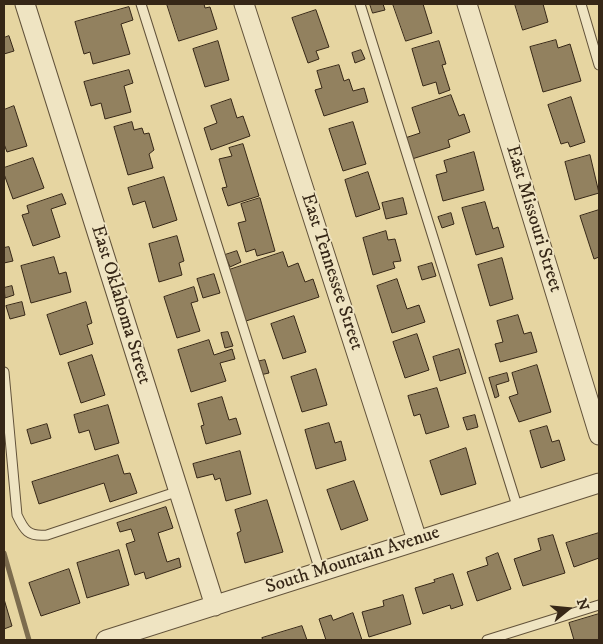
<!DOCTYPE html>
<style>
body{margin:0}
#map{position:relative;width:603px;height:644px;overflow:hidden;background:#e6d5a1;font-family:"IM FELL DW Pica",serif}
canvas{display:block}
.frame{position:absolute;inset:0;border:5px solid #362717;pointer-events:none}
.north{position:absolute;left:543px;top:584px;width:50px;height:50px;-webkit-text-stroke:4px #efe4c2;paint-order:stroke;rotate:73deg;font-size:14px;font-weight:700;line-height:20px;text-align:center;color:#362717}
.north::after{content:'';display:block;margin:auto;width:18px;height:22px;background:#362717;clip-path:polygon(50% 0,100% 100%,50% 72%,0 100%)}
</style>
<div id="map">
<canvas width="603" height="644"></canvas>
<div class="frame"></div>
<div class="north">N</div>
</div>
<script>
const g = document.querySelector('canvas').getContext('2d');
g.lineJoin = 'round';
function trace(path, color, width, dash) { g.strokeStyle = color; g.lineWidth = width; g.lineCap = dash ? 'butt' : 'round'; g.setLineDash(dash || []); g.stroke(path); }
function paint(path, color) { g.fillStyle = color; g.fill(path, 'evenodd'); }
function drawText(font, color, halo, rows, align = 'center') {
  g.font = font + ' "IM FELL DW Pica",serif'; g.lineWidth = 4; g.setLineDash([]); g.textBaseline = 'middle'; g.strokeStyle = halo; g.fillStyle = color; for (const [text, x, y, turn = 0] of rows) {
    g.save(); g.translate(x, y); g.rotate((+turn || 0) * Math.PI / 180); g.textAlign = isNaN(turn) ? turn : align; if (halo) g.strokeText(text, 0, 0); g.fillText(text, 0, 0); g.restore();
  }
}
const stream = new Path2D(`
 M 4,553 L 29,640`);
const building = new Path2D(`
 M 167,4 L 204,4 L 205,8 L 210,7 L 217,29 L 179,41 Z
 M 370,4 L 383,4 L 385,10 L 373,13 Z
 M 393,4 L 423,4 L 432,33 L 406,41 Z
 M 515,4 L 543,4 L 548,22 L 523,30 Z
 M 129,7 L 133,20 L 121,24 L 130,54 L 93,64 L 90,52 L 84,54 L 75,22 Z
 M 316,10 L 329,47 L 316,51 L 319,59 L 308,63 L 292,18 Z
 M 9,36 L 14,51 L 4,54 L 4,38 Z
 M 556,40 L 558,48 L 570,44 L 581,81 L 543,92 L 530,47 Z
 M 218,41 L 229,80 L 205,87 L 193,49 Z
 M 439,41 L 446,64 L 442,65 L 450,90 L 439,94 L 436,82 L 423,86 L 412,49 Z
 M 361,50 L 365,59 L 355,63 L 352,53 Z
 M 339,65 L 344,81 L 349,79 L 353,91 L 364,88 L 368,102 L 324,116 L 315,90 L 322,88 L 317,71 Z
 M 129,70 L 133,83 L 124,86 L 131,112 L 105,119 L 101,103 L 91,106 L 84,82 Z
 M 451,95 L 459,116 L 464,114 L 470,132 L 448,140 L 450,147 L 412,159 L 405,138 L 420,133 L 412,108 Z
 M 571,97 L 585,142 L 570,147 L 568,142 L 561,144 L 548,105 Z
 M 231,99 L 237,118 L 243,116 L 250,136 L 211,150 L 204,128 L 217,123 L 211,106 Z
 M 14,106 L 27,146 L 7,152 L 4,144 L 4,110 Z
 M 132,122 L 134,130 L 142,128 L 144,134 L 149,133 L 154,150 L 149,154 L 153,168 L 128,175 L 114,127 Z
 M 353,122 L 366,164 L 343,171 L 329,129 Z
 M 243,144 L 259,196 L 228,206 L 222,188 L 227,187 L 219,159 L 232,156 L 229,148 Z
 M 474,152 L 484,190 L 443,201 L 436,175 L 447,172 L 444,161 Z
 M 590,155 L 599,193 L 575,200 L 565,162 Z
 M 33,158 L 44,188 L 13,199 L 4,174 L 4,168 Z
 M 368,172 L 380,209 L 356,217 L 345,180 Z
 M 164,177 L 177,220 L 153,228 L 145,201 L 133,205 L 128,188 Z
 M 62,194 L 66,204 L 51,209 L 60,237 L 33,246 L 22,215 L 29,213 L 27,206 Z
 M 260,198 L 275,251 L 257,256 L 255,249 L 246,252 L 238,223 L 246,221 L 241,204 Z
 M 403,198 L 407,214 L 386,219 L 382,203 Z
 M 485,202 L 493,229 L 498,227 L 504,247 L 476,255 L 462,208 Z
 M 599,210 L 599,257 L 594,259 L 580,216 Z
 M 451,213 L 454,224 L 442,228 L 438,217 Z
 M 386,231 L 388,240 L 395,239 L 401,261 L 393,262 L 395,268 L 373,275 L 363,238 Z
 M 177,236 L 184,261 L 179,263 L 182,275 L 159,282 L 149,244 Z
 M 9,247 L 13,261 L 4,263 L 4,248 Z
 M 237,251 L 241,262 L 230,267 L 225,255 Z
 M 283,252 L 288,267 L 298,263 L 305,282 L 313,279 L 319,297 L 243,322 L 226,271 Z
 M 54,257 L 59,274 L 66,272 L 71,292 L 31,303 L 21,266 Z
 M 502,258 L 513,299 L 490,306 L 478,265 Z
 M 432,263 L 436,276 L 422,280 L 418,267 Z
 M 214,274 L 220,293 L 203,298 L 197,279 Z
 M 397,279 L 407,309 L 419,305 L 425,322 L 392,333 L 377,286 Z
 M 12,286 L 14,295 L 5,298 L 4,288 Z
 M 194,287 L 198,301 L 191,303 L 200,331 L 177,338 L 164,297 Z
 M 22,302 L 25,315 L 10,319 L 6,306 Z
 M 86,302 L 92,323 L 87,325 L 93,344 L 60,355 L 47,315 Z
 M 518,315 L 524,334 L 531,332 L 537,352 L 500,362 L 495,344 L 503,342 L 497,321 Z
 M 294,316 L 306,352 L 283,359 L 271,324 Z
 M 228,332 L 233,346 L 225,348 L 221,333 Z
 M 417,334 L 429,370 L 405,378 L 393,342 Z
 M 209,340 L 214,355 L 232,349 L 235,359 L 220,363 L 226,381 L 191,392 L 178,350 Z
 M 459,349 L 466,373 L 440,381 L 433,357 Z
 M 92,355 L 105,395 L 81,403 L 68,363 Z
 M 265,360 L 269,373 L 260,375 L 256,362 Z
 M 537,365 L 551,412 L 519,422 L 509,397 L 518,394 L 512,373 Z
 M 316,369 L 327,405 L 302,412 L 291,377 Z
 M 507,373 L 509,381 L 496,385 L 499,396 L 495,398 L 489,378 Z
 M 437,388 L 449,427 L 426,434 L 420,414 L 414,416 L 408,396 Z
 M 222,397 L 229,420 L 236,418 L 241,434 L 206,444 L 201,426 L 204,425 L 198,404 Z
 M 108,405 L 119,443 L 95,450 L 89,430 L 79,433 L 74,415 Z
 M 475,415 L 478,427 L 467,430 L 463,418 Z
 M 329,423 L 335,443 L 341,441 L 346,460 L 316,469 L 305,430 Z
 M 47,424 L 51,438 L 31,444 L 27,430 Z
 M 547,426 L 552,442 L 559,440 L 565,460 L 541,468 L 530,431 Z
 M 466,448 L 476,484 L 441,495 L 430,461 Z
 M 240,451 L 251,494 L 226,501 L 220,478 L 215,480 L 213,474 L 197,478 L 193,464 Z
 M 118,455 L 124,474 L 130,473 L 137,493 L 110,502 L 104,483 L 39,504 L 32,482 Z
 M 354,481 L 368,520 L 341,530 L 327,490 Z
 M 267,500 L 283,552 L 245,563 L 237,533 L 241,531 L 235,510 Z
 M 166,507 L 173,528 L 158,533 L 167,562 L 179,558 L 181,567 L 146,579 L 144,572 L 135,575 L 126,544 L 135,541 L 131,529 L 120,532 L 117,523 Z
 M 599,533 L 599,558 L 574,567 L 566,543 Z
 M 553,535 L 565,573 L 523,586 L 514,559 L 541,550 L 538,539 Z
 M 119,550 L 129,585 L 87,598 L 77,563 Z
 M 498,553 L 511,589 L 477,601 L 467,572 L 488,565 L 486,558 Z
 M 69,569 L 80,603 L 41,616 L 29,583 Z
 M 453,574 L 463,605 L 451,609 L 450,605 L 423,614 L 415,588 L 435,582 L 434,580 Z
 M 403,595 L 411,624 L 369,637 L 362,612 L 384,606 L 383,601 Z
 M 4,599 L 12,626 L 4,629 Z
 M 353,613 L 362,640 L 326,640 L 319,619 L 331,615 L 333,620 Z
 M 599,614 L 599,640 L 574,640 L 569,623 Z
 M 302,626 L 307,640 L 263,640 L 262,638 Z`);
const service = new Path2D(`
 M 141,4 L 320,571
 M 360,4 L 518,509
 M 581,4 L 599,65
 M 4,372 L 17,515 C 24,530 28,537 47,535 L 179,491
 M 487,640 L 599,605`);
const minor = new Path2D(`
 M 25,4 L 215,606
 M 244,4 L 417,540
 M 467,4 L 599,435
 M 106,640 L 599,483`);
const streetNames = [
 ["East Missouri Street",533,219,73],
 ["East Tennessee Street",331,272,72],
 ["East Oklahoma Street",120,305,73],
 ["South Mountain Avenue",353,561,-18]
];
trace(stream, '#7c6c4e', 5);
paint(building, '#92815f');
trace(building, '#362717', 1);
trace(service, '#62523a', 11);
trace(minor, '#62523a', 21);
trace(service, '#efe4c2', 9);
trace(minor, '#efe4c2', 19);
drawText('19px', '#362717', '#efe4c2', streetNames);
</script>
